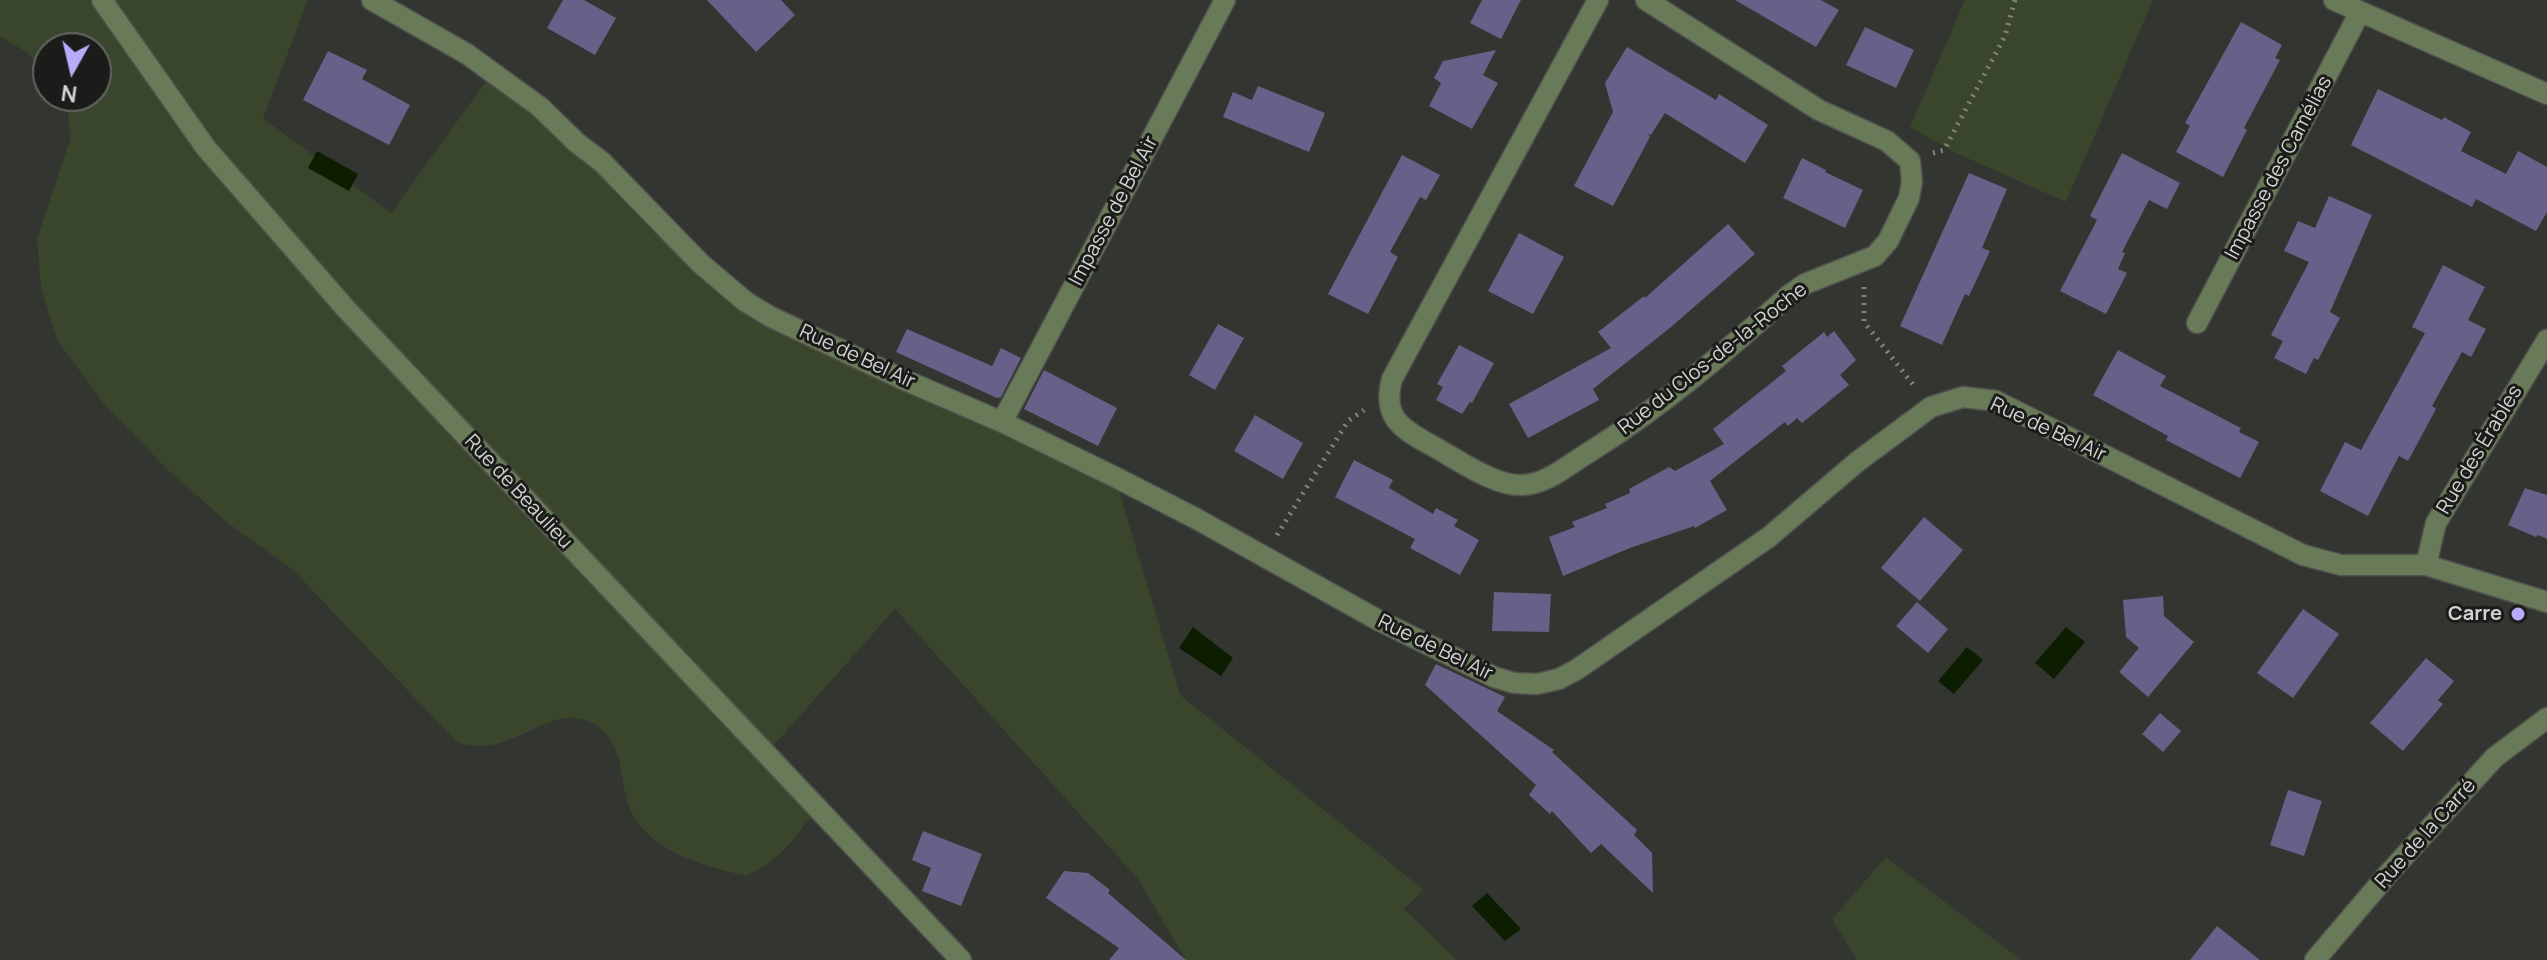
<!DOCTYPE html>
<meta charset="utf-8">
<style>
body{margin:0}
#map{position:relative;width:2547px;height:960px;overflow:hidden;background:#333530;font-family:Manrope,sans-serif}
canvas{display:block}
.north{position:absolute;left:32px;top:32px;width:80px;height:80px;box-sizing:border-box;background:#1b1c1a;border:2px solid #646563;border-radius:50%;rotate:188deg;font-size:22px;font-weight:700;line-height:32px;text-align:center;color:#d2d3d0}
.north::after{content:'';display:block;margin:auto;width:28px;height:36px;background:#b9abf7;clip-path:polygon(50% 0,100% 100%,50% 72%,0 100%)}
</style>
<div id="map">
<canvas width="2547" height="960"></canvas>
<div class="north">N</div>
</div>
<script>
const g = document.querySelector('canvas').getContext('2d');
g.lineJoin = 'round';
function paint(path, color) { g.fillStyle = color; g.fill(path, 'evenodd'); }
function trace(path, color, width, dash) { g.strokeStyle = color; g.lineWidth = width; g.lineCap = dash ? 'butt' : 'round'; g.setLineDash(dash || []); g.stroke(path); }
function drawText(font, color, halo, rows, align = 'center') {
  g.font = font + ' Manrope,sans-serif'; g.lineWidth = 6; g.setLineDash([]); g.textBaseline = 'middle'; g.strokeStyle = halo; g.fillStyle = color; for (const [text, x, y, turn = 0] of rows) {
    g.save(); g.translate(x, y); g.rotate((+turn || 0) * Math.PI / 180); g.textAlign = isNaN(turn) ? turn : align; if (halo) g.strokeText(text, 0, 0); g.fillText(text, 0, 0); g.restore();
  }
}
const green = new Path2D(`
 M 0,0 L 308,0 L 263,118 L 391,213 L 492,73 L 746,302 L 1115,477 L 1180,695 L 1424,890 L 1404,909 L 1457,960 L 1186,960 L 1138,879 L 895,609 L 766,754 L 817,809 C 792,841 783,858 746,876 C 706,866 665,857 638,823 C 613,791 633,737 585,720 C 545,706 508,761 457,742 L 292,569 L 228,523 L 169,471 L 105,405 L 57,340 L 41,288 L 37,239 L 70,140 L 67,96 L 96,96 L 96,48 L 48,48 L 48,75 L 26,52 L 0,36 Z
 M 1965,0 L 2153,0 L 2066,202 L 1956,153 L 1910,127 Z
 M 1886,857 L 2021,960 L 1857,960 L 1832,919 Z`);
const water = new Path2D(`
 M 317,151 L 358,174 L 349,191 L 308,168 Z
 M 1193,627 L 1233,658 L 1221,676 L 1179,648 Z
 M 2066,627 L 2085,642 L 2054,679 L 2035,663 Z
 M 1967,647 L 1983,660 L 1954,694 L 1938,681 Z
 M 1487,893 L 1521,929 L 1505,941 L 1472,906 Z`);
const building = new Path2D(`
 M 563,0 L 584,0 L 616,18 L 595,55 L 547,28 Z
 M 707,0 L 781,0 L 795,15 L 756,52 Z
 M 1482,0 L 1521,0 L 1501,39 L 1470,23 Z
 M 1735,0 L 1821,0 L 1839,10 L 1816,47 Z
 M 2241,22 L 2282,45 L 2275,58 L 2280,60 L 2244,128 L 2247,130 L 2223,177 L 2176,152 L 2190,126 L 2185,123 Z
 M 1865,27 L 1914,50 L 1896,88 L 1846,65 Z
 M 1627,47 L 1716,100 L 1719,94 L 1768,125 L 1745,163 L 1665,113 L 1651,135 L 1648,134 L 1650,137 L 1613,206 L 1574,186 L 1613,112 L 1605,83 Z
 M 1496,50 L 1483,75 L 1498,83 L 1472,129 L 1429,106 L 1441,83 L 1434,78 L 1443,61 Z
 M 328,51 L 367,70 L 362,79 L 410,105 L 389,145 L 303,100 Z
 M 1258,86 L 1325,113 L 1309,152 L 1223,117 L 1233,92 L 1252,100 Z
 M 2378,89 L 2442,120 L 2444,117 L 2471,132 L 2461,151 L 2506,174 L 2518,151 L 2547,167 L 2547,212 L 2536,231 L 2476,199 L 2472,207 L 2351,145 Z
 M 2122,153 L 2180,183 L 2167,209 L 2149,200 L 2122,252 L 2125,253 L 2118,269 L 2127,273 L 2106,314 L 2060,291 L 2097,220 L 2090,216 Z
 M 1402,155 L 1440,175 L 1426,200 L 1420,197 L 1390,252 L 1398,257 L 1368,314 L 1328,294 Z
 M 1802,158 L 1826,170 L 1825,172 L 1863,190 L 1845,228 L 1783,198 Z
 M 1969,173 L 2007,189 L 1982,248 L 1990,251 L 1969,296 L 1965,294 L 1942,345 L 1900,326 Z
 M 2329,196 L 2372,215 L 2330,312 L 2340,318 L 2318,360 L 2314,358 L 2306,374 L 2274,358 L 2283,341 L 2271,335 L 2309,262 L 2284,251 L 2298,221 L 2315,228 Z
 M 1728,224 L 1755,254 L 1671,327 L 1593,389 L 1599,400 L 1528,438 L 1509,404 L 1611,348 L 1598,332 L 1644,296 L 1645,298 Z
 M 1519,233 L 1564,257 L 1533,314 L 1488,291 Z
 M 2443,265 L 2485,287 L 2468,320 L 2486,329 L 2471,357 L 2462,352 L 2432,406 L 2436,409 L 2408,461 L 2399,456 L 2368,516 L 2320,491 L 2345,442 L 2361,450 L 2425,333 L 2412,327 Z
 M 1218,324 L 1244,338 L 1215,390 L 1189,375 Z
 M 907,329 L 992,366 L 1001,348 L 1021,358 L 1001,397 L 997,398 L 896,352 Z
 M 1834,331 L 1856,360 L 1840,375 L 1849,385 L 1802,423 L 1797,418 L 1788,426 L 1785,422 L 1710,481 L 1727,510 L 1695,528 L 1694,526 L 1630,548 L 1563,576 L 1549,537 L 1575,527 L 1572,522 L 1607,508 L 1605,504 L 1630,493 L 1629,489 L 1669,467 L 1675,471 L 1724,444 L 1713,429 L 1786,371 L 1782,366 L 1824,332 L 1827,337 Z
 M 1459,345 L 1494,363 L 1472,403 L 1470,402 L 1462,414 L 1436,400 L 1443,387 L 1437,384 Z
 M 2118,350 L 2166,376 L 2160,386 L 2241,428 L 2239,432 L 2259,442 L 2240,478 L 2166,440 L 2168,436 L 2093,395 Z
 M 1044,370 L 1117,408 L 1098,446 L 1024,409 Z
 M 1255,415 L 1303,443 L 1283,479 L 1234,451 Z
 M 1354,460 L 1393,480 L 1389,488 L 1433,514 L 1436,508 L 1458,520 L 1454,526 L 1479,540 L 1460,575 L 1410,548 L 1415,539 L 1335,497 Z
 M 2525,488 L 2547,495 L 2547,539 L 2538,535 L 2536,537 L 2508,525 Z
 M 1924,517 L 1963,550 L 1920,601 L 1881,568 Z
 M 1494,592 L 1551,594 L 1549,632 L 1492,631 Z
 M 2163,596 L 2164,616 L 2194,642 L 2148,697 L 2119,672 L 2139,648 L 2126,637 L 2123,600 Z
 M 1917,602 L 1948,629 L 1928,653 L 1896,626 Z
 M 2303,609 L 2339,634 L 2293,698 L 2257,673 Z
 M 2426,658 L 2454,681 L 2438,700 L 2443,704 L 2403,751 L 2370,723 Z
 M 1436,664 L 1505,697 L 1497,711 L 1554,750 L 1552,752 L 1637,830 L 1634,835 L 1652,853 L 1653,893 L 1601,844 L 1591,853 L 1552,811 L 1550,814 L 1529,795 L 1536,785 L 1425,685 Z
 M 2160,713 L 2181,731 L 2163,752 L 2142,734 Z
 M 2288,790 L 2322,801 L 2304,856 L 2270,845 Z
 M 923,831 L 982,854 L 961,906 L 922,891 L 931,868 L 912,860 Z
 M 1064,871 L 1088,873 L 1110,890 L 1108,893 L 1186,960 L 1109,960 L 1119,948 L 1046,898 Z
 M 2217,926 L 2260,960 L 2190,960 Z`);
const path = new Path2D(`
 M 1933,153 L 1944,150 L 2005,36 L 2015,0
 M 1864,287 L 1864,322 L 1915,387
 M 1277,535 L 1348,421 L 1364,410`);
const minor = new Path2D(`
 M 102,0 L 206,148 L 347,310 L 961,960
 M 372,0 L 467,54 L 540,107 L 577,143 L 602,162 L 701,264 L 746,302 L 771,317 L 900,378 L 1002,422 L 1115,477 L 1195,518 L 1378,620 L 1494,677 L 1514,683 L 1537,684 L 1559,679 L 1576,670 L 1769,537 L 1857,462 L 1931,407 L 1963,397 L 1996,401 L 2303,555 L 2341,565 L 2426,565 L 2547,602
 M 1598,0 L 1392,379 C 1382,416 1400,428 1429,444 C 1454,457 1494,487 1523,485 C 1547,484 1568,465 1588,453 C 1663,406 1722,355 1788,296 L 1805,284 L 1875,256 L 1888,241 L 1909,198 L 1912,182 L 1910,161 L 1887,141 L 1819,110 L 1646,0
 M 2334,0 L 2547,94
 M 2197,323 L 2360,12
 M 1002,422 L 1225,0
 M 2426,565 L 2436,523 L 2547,340
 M 2315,960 L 2388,874 L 2495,757 L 2547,718`);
const markers = [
 [2518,614,8,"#b9abf7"]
];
const streetNames = [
 ["Impasse des Camélias",2279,168,-62],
 ["Impasse de Bel Air",1114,211,-62],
 ["Rue de Bel Air",857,357,25],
 ["Rue du Clos-de-la-Roche",1713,359,-38],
 ["Rue de Bel Air",2048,430,25],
 ["Rue des Érables",2480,450,-59],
 ["Rue de Beaulieu",518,492,47],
 ["Rue de Bel Air",1435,648,26],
 ["Rue de la Carré",2426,834,-48]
];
const poiNames = [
 ["Carre",2502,614]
];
paint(green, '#39462c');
paint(water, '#0d1d00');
paint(building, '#686089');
trace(minor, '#50514d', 23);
trace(path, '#838480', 5, [2, 6]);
trace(minor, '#687a58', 20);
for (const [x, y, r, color] of markers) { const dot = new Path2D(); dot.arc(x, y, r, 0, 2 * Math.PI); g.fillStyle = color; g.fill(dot); trace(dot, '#1b1c1a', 3); }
drawText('20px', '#d2d3d0', '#1b1c1a', streetNames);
drawText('bold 20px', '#d2d3d0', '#1b1c1a', poiNames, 'right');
</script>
